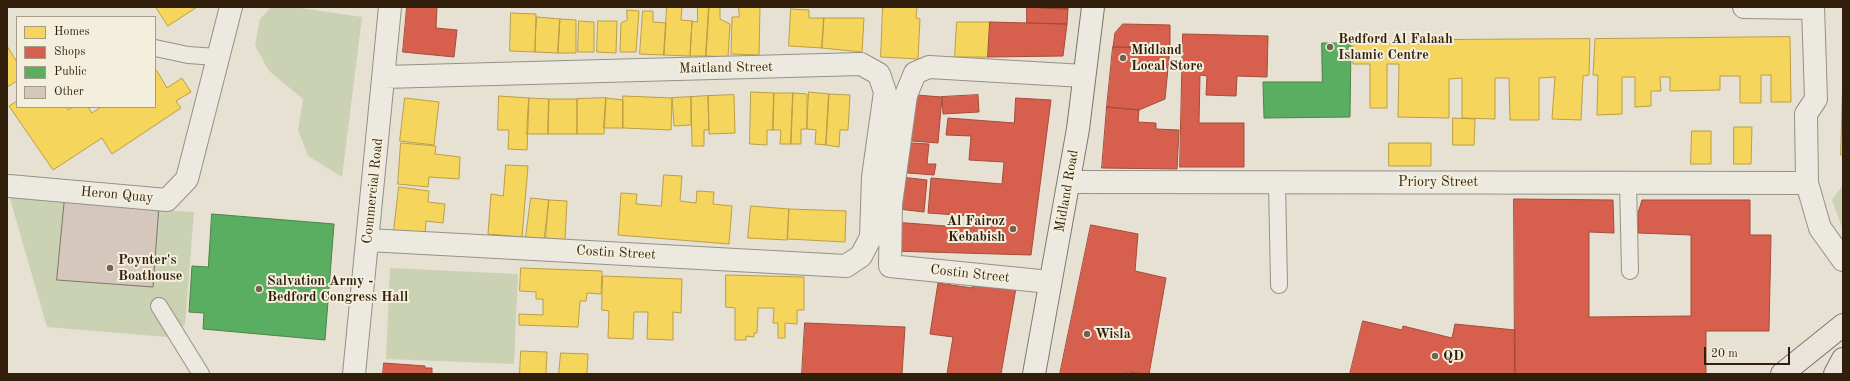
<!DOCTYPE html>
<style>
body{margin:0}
#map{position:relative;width:1850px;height:381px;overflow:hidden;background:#e6e1d3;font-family:"Old Standard TT",serif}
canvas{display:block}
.frame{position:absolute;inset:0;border:8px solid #311f0b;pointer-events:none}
.legend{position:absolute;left:16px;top:16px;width:140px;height:92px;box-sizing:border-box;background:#f4eedd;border:1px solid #a69b89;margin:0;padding:5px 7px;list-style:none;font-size:12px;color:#311f0b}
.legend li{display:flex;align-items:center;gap:8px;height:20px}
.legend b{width:20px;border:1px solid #a69b89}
.scale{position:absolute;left:1704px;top:347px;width:86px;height:18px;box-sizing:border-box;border:2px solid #311f0b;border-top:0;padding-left:5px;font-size:12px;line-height:14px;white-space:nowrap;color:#311f0b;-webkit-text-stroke:3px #f4eedd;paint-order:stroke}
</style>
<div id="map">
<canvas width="1850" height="381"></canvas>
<div class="frame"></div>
<ul class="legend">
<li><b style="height:11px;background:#f6d55c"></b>Homes</li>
<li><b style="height:11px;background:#d6604d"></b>Shops</li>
<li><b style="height:11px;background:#5aae61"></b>Public</li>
<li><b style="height:11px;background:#d6c7bc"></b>Other</li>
</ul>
<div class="scale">20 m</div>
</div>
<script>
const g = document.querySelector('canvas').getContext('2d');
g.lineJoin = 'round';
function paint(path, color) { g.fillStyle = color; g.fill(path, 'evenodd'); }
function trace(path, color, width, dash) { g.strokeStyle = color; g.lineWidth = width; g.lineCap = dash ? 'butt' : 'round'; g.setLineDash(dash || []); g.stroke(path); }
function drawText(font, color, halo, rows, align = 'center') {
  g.font = font + ' "Old Standard TT",serif'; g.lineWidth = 4; g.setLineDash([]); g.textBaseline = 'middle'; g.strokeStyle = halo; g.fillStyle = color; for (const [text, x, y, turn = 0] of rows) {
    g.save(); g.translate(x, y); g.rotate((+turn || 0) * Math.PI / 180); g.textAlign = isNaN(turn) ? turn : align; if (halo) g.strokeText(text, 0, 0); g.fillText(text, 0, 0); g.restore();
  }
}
const green = new Path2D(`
 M 271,7 L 293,7 L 362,17 L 342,177 L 308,156 L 298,130 L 303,99 L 269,71 L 255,46 L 260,19 Z
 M 1843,185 L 1843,230 L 1832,200 Z
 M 8,192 L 158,210 L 194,212 L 185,325 L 167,337 L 47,327 Z
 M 390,268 L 518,274 L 514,364 L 386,359 Z`);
const homes = new Path2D(`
 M 156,7 L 197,7 L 168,26 Z
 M 667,7 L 682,7 L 681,20 L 692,21 L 690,56 L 664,55 Z
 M 698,7 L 709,7 L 706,56 L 690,56 L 692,21 L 697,22 Z
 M 709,7 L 720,7 L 720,19 L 730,24 L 728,57 L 706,56 Z
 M 739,7 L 760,7 L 759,55 L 731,54 L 732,17 L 739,17 Z
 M 883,7 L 917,7 L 916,18 L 920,19 L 918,59 L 881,57 Z
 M 791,9 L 809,10 L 809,18 L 824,18 L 822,48 L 789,46 Z
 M 627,10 L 639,11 L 636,52 L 620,52 L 621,23 L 627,20 Z
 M 643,11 L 653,11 L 653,22 L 666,23 L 664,55 L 640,54 Z
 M 511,13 L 536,14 L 535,52 L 510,51 Z
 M 537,17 L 560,19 L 558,53 L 535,52 Z
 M 824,18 L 864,18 L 862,52 L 822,48 Z
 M 560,19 L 576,20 L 576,53 L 558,53 Z
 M 579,21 L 594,22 L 594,52 L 578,52 Z
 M 598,21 L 617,21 L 616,53 L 597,52 Z
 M 957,22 L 990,22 L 988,57 L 955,57 Z
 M 1790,37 L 1791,102 L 1771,102 L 1771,75 L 1761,75 L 1761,103 L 1740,103 L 1740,76 L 1720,76 L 1720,90 L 1670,91 L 1670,77 L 1660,77 L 1661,91 L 1651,91 L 1651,106 L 1635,107 L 1635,77 L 1622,77 L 1622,114 L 1597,115 L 1598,75 L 1593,75 L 1595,39 Z
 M 1590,39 L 1589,75 L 1583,76 L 1581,120 L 1552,119 L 1555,77 L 1539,78 L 1539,120 L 1510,120 L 1509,78 L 1495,78 L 1495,119 L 1462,118 L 1462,78 L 1449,79 L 1449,118 L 1398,117 L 1399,64 L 1387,64 L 1387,108 L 1370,108 L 1370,64 L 1353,64 L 1353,43 L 1431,44 L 1431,40 Z
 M 7,46 L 17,62 L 17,81 L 7,87 Z
 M 157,71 L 167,88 L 182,78 L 191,92 L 176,101 L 181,108 L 112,154 L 102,138 L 53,170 L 9,106 L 17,101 L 17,107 L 67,107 L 68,110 L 73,107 L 88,107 L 92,113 L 101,107 L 155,107 L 155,72 Z
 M 1843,74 L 1843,155 L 1841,155 Z
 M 751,92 L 774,93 L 773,130 L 767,130 L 767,145 L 750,144 Z
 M 809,92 L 829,94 L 826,145 L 815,144 L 816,130 L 807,129 Z
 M 774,93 L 793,93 L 791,144 L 780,144 L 781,130 L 773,130 Z
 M 793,93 L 807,94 L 807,129 L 801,129 L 801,144 L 791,144 Z
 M 829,94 L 850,95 L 848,130 L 840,130 L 839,147 L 826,145 Z
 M 734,95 L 735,133 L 709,134 L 708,96 Z
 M 499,96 L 529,98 L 527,150 L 508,149 L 509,130 L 498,130 Z
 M 623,96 L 672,98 L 671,130 L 623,128 Z
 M 708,96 L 709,130 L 704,130 L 704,146 L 692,146 L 691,97 Z
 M 691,97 L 691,125 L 674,126 L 672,98 Z
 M 405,98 L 439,102 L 434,145 L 400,141 Z
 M 529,98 L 549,99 L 548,134 L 527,134 Z
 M 606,98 L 623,100 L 623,128 L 604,128 Z
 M 606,98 L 604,134 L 577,134 L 577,99 Z
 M 549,99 L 577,99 L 577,134 L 548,134 Z
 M 1453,118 L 1475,119 L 1474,145 L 1453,145 Z
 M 1734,127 L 1752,127 L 1751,164 L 1734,164 Z
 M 1692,131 L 1711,131 L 1711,164 L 1691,164 Z
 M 401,143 L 436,146 L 435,154 L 460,157 L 459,179 L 429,177 L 428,187 L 398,184 Z
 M 1389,143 L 1431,143 L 1431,166 L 1389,166 Z
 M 506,165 L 528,166 L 522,237 L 488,234 L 491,194 L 503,196 Z
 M 664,175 L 682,176 L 680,201 L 696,203 L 697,191 L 714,192 L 713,204 L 732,206 L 729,244 L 618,235 L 621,193 L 637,194 L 636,204 L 661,206 Z
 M 399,187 L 429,191 L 428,202 L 445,204 L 443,223 L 426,221 L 425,234 L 394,231 Z
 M 531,198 L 549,200 L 544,239 L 526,237 Z
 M 549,200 L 567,201 L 565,240 L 546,238 Z
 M 751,206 L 789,209 L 787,240 L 748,238 Z
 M 789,209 L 846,211 L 845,242 L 788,239 Z
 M 521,268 L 602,271 L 601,294 L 587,293 L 586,301 L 580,301 L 578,327 L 519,325 L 519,314 L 543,315 L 543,299 L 536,299 L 536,292 L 520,291 Z
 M 726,275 L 804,277 L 804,310 L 797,310 L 797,324 L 785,323 L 785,338 L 778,338 L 778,323 L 773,323 L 774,308 L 758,308 L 757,333 L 754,333 L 754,337 L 746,336 L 746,340 L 735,340 L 735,308 L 726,307 Z
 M 603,276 L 682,279 L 681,313 L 673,312 L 673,340 L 647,339 L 648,312 L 634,312 L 633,339 L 608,338 L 609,311 L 602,310 Z
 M 521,351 L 547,352 L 546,374 L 520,374 Z
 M 561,353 L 588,354 L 587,374 L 559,374 Z`);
const shops = new Path2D(`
 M 407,7 L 437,7 L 436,28 L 457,30 L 454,57 L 403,52 Z
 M 1027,7 L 1068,7 L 1068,9 Z
 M 1027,7 L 1068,9 L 1067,24 L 1027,23 Z
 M 990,22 L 1067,24 L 1063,56 L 988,57 Z
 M 1123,24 L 1170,25 L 1170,48 L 1113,47 L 1115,33 Z
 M 1183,34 L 1268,36 L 1267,77 L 1237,76 L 1236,96 L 1206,95 L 1207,76 L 1200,75 L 1199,123 L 1244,123 L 1244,167 L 1180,167 Z
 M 1113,47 L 1170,48 L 1165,99 L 1139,110 L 1107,107 Z
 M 916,95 L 942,97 L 938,143 L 912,141 Z
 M 978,95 L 979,112 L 943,114 L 942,97 Z
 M 1016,98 L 1051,100 L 1031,255 L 892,251 L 894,222 L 971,228 L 972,216 L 928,213 L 931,178 L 1002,184 L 1004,162 L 969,160 L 971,136 L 946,135 L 948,118 L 1014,123 Z
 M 1107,107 L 1139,110 L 1138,122 L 1156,123 L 1156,129 L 1179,130 L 1177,169 L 1102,168 Z
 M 911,143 L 929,144 L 927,164 L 936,164 L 934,175 L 908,173 Z
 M 901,177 L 927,180 L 924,212 L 898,209 Z
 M 1514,199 L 1613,200 L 1614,233 L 1589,232 L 1589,317 L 1691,316 L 1691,235 L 1638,233 L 1638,213 L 1642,200 L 1750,200 L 1750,235 L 1771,235 L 1769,331 L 1706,331 L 1706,374 L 1515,374 Z
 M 1091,225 L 1138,234 L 1135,271 L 1166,278 L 1149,374 L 1127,372 L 1127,374 L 1060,374 Z
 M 972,282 L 1016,288 L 1001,374 L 947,374 L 953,337 L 930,334 L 938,283 L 972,288 Z
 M 1363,321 L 1402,330 L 1403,326 L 1452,338 L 1455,324 L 1515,330 L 1515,374 L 1350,374 Z
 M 805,323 L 905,327 L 902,374 L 802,374 Z
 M 384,363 L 425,366 L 425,368 L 432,368 L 432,374 L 383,374 Z`);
const public = new Path2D(`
 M 1322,43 L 1351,43 L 1350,117 L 1264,118 L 1263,82 L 1322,82 Z
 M 212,214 L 334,224 L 325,340 L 203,329 L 204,313 L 189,312 L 192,266 L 208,267 Z`);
const building = new Path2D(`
 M 65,197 L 159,205 L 153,287 L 57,280 Z`);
const lane = new Path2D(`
 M 155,48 L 188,55 L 217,57
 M 1277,182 L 1279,285
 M 1628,182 L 1630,271
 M 159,306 L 201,374`);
const street = new Path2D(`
 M 1744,7 L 1813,8
 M 1813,7 L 1816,99 L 1806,114 L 1807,183 L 1820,228 L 1843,260
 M 1069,182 L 1807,183
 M 9,186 L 167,200 L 187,179 L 231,7
 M 368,240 L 846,266 L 861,256 L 871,237 L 873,177 L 885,92 L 879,74 L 861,64 L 384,77
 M 1050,282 L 890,266 L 891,204 L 906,95 L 915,73 L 929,67 L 1084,76
 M 354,374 L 390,7`);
const secondary = new Path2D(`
 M 1034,374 L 1078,129 L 1093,7`);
const primary = new Path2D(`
 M 1782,374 L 1843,325
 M 1835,374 L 1843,359`);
const markers = [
 [1330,47,4,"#706351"],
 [1123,58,4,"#706351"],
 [1013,229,4,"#706351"],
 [110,268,4,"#706351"],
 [259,289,4,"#706351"],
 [1087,334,4,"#706351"],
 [1435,356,4,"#706351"]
];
const poiNames = [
 ["Bedford Al Falaah",1338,39],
 ["Islamic Centre",1338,55],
 ["Midland",1131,50],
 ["Local Store",1131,66],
 ["Al Fairoz",1005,221,"right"],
 ["Kebabish",1005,237,"right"],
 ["Poynter's",118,260],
 ["Boathouse",118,276],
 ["Salvation Army -",267,281],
 ["Bedford Congress Hall",267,297],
 ["Wisla",1095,334],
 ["QD",1443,356]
];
const streetNames = [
 ["Maitland Street",726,68,-1],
 ["Priory Street",1438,182],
 ["Commercial Road",373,191,-84],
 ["Midland Road",1067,191,-80],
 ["Heron Quay",117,195,5],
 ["Costin Street",616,253,3],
 ["Costin Street",970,274,6]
];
paint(green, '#cbd2b4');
paint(homes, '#f6d55c');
trace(homes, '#bb9e44', 1);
paint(shops, '#d6604d');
trace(shops, '#a44c39', 1);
paint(public, '#5aae61');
trace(public, '#4e8347', 1);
paint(building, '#d6c7bc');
trace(building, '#7c766c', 1);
trace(lane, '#969086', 18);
trace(street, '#969086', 24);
trace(secondary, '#7c766c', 24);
trace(primary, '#7c766c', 24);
trace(lane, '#ece9e1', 16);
trace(street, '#ece9e1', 22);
trace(secondary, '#ece9e1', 22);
trace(primary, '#e9e5dd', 22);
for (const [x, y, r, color] of markers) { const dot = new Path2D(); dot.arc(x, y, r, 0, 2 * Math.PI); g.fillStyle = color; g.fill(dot); trace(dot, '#f4eedd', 1.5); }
drawText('bold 14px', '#311f0b', '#f4eedd', poiNames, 'left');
drawText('14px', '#311f0b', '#f4eedd', streetNames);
</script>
